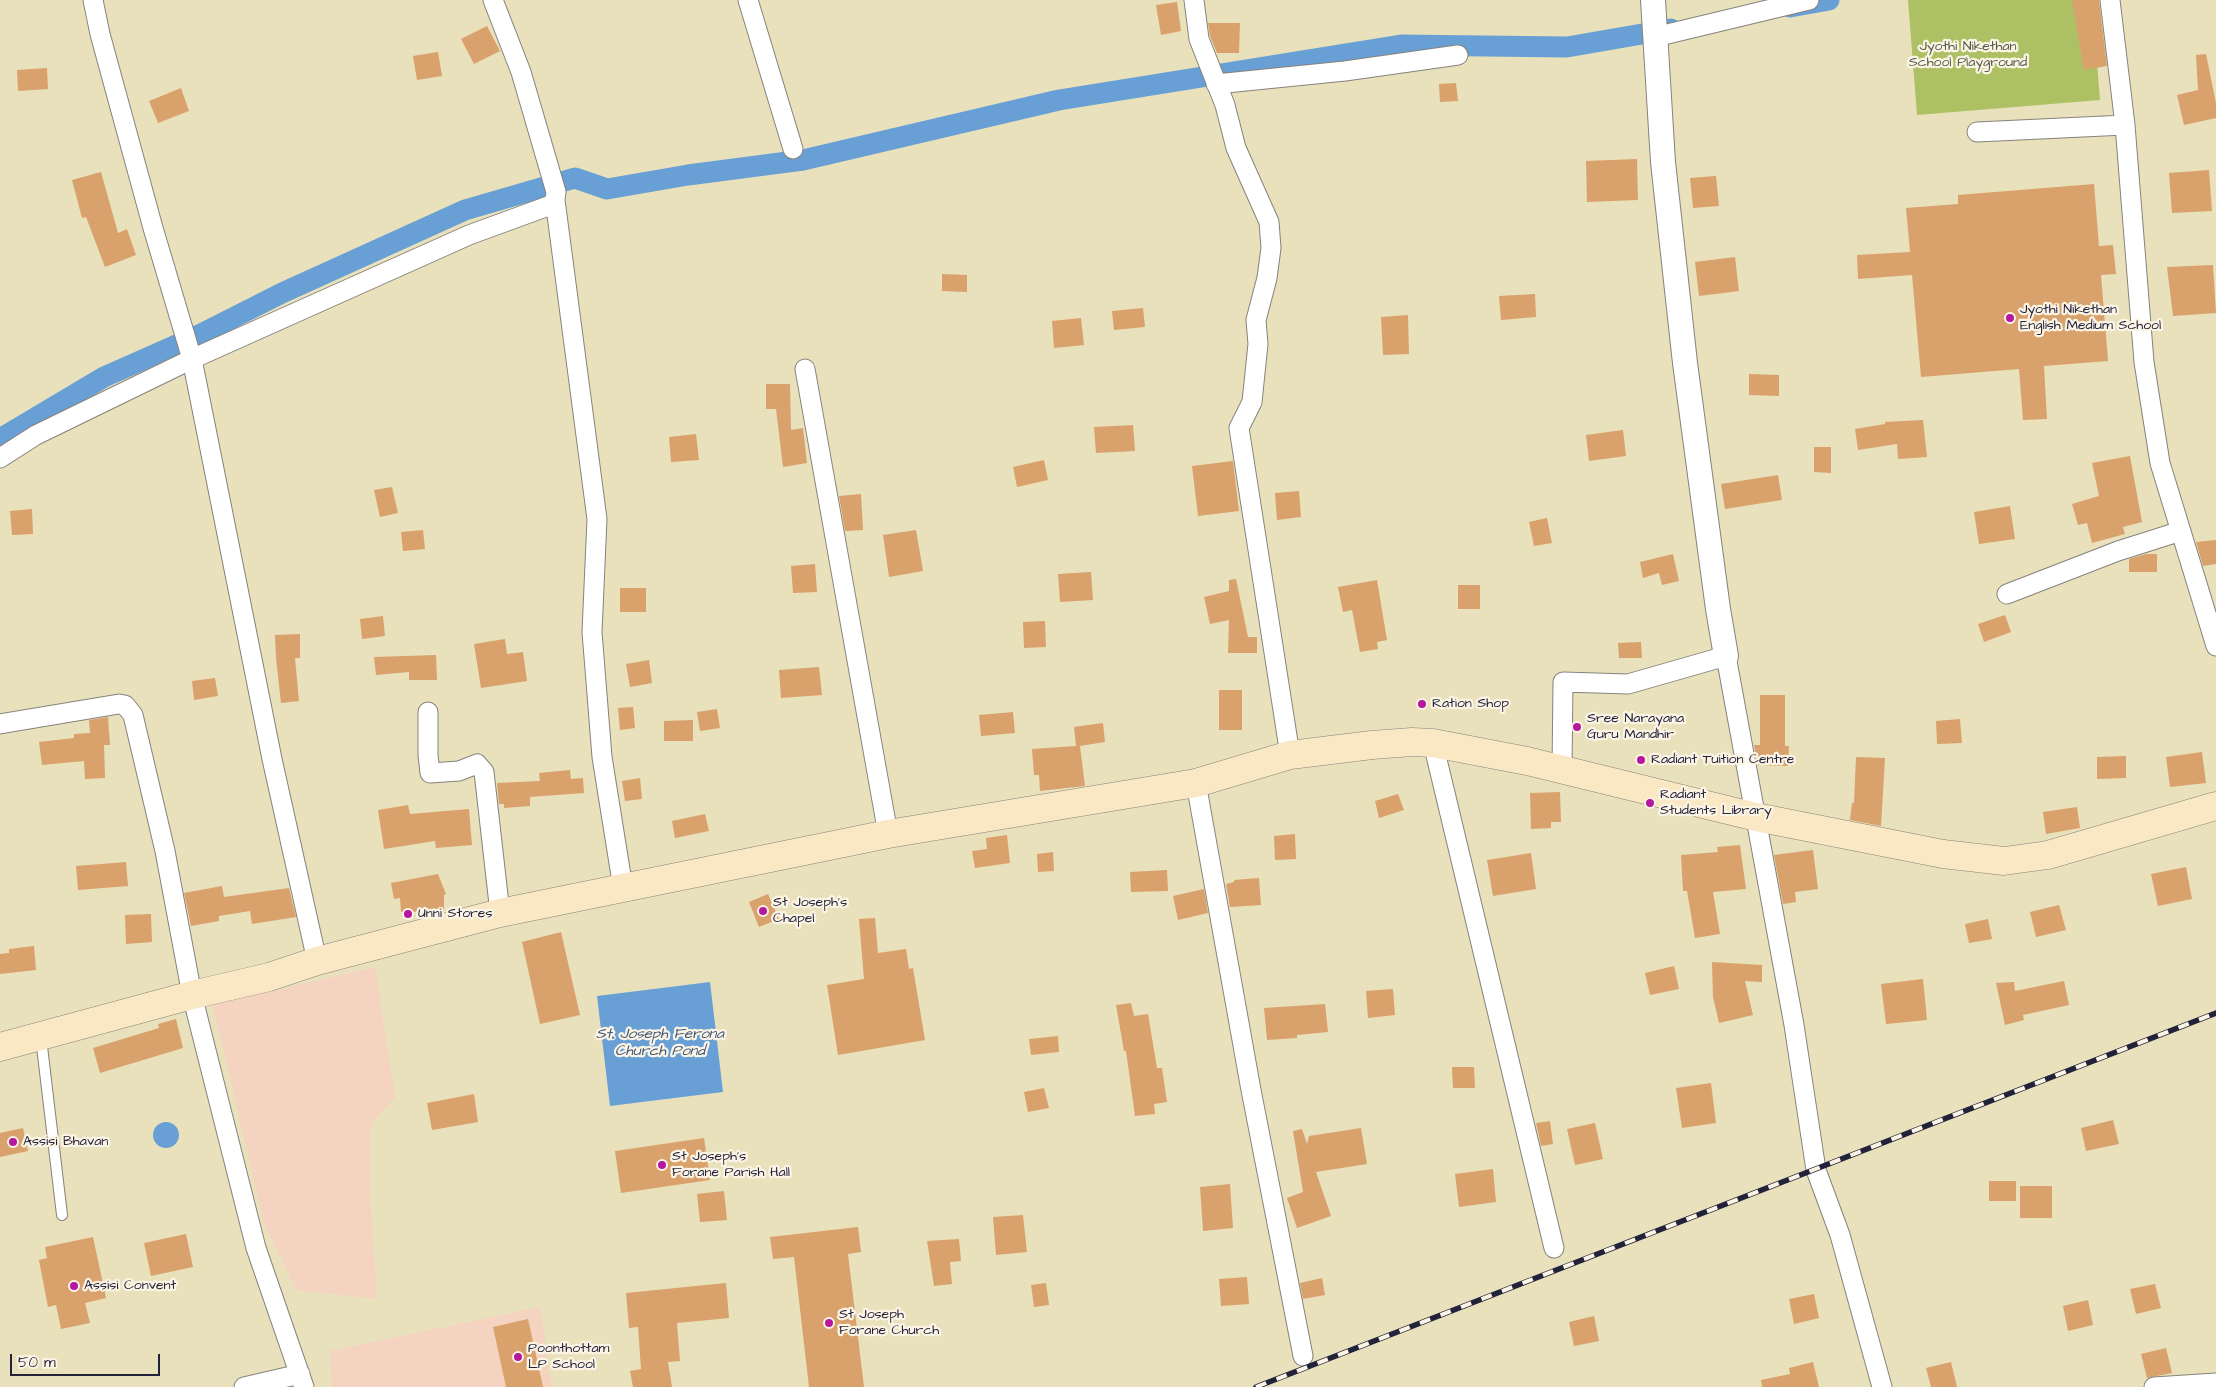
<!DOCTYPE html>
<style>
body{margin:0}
#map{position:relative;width:2216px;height:1387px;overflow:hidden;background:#e9e1bc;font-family:"Architects Daughter",sans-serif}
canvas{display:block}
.scale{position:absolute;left:10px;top:1354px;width:150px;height:22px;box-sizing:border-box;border:2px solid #22223b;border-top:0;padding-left:6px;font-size:15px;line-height:18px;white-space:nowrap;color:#22223b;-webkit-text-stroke:4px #fcf5e5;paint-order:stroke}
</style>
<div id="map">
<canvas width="2216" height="1387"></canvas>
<div class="scale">50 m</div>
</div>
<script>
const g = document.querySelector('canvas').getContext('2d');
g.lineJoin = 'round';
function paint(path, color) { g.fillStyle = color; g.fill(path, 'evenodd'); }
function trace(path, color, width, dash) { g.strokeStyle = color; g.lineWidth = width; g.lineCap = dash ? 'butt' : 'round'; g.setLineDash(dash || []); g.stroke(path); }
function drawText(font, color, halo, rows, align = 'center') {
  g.font = font + ' "Architects Daughter",sans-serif'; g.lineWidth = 4.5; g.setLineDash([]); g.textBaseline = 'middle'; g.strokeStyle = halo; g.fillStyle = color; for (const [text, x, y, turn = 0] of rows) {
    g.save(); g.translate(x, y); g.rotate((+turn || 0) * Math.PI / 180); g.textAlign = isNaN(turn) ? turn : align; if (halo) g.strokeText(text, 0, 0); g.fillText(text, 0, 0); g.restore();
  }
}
const built = new Path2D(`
 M 375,967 L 395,1097 L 371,1124 L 370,1195 L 377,1299 L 296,1290 L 264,1223 L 213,1005 Z
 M 540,1307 L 552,1387 L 332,1387 L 330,1351 Z`);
const green = new Path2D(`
 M 1908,0 L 2092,0 L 2100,100 L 1917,115 Z`);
const water = new Path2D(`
 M 710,982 L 723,1092 L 610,1106 L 597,996 Z
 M153 1135a13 13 0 1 1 26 0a13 13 0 1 1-26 0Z`);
const canal = new Path2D(`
 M 1790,7 L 1829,0
 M 0,439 L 104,377 L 201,334 L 282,293 L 465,210 L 575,178 L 607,189 L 688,175 L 803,160 L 1059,100 L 1401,45 L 1567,47 L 1671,29`);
const building = new Path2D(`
 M 2072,0 L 2099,0 L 2107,66 L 2084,70 Z
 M 1177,2 L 1181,31 L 1161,35 L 1156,5 Z
 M 1208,23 L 1240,23 L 1239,53 L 1217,53 L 1210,36 Z
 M 487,26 L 500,51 L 474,64 L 461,39 Z
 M 438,52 L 442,76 L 417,80 L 413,56 Z
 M 2206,54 L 2216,103 L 2216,118 L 2184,125 L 2177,95 L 2198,90 L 2196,55 Z
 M 47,68 L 48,89 L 18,91 L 17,70 Z
 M 1456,83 L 1458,101 L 1440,102 L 1439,84 Z
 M 181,88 L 189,111 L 158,123 L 149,101 Z
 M 1637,159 L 1638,200 L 1587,202 L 1586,161 Z
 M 2209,170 L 2212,211 L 2172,213 L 2169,173 Z
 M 101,172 L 118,233 L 127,229 L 136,255 L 105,267 L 86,217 L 82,218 L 72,180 Z
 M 1716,176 L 1719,206 L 1693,208 L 1690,178 Z
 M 2094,184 L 2099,246 L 2113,245 L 2116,274 L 2101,275 L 2108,361 L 2044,366 L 2047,419 L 2023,420 L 2019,369 L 1921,377 L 1912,275 L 1858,279 L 1857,255 L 1910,252 L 1906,208 L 1958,204 L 1958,195 Z
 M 1735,257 L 1739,291 L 1699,296 L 1695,262 Z
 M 2213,265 L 2216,313 L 2173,316 L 2167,267 Z
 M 942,274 L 967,275 L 967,292 L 942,291 Z
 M 1535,294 L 1536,317 L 1501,320 L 1499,296 Z
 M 1143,308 L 1145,327 L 1114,330 L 1112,311 Z
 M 1408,315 L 1409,354 L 1383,355 L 1381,317 Z
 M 1081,318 L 1084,345 L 1054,348 L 1052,321 Z
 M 1749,374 L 1779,375 L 1779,396 L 1749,395 Z
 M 766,384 L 790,384 L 791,430 L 803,428 L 807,463 L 783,467 L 776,409 L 766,409 Z
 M 1923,420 L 1927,457 L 1898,459 L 1897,444 L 1858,450 L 1855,429 L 1885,424 L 1885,422 Z
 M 1133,425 L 1135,451 L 1096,453 L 1094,427 Z
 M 1623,430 L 1626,456 L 1589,461 L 1586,435 Z
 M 696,434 L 699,460 L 671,462 L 669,437 Z
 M 1814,447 L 1831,447 L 1831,473 L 1814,472 Z
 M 2130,456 L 2142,522 L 2123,527 L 2125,534 L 2092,543 L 2087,523 L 2078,525 L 2072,504 L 2099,496 L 2092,463 Z
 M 1044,460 L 1048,480 L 1017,487 L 1013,467 Z
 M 1233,461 L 1239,511 L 1198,516 L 1192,466 Z
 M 1778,475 L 1782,500 L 1725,509 L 1721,484 Z
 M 392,487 L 398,513 L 380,517 L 374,490 Z
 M 1299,491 L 1301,517 L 1277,520 L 1275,493 Z
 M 861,494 L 863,530 L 845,531 L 839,496 Z
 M 2010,506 L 2015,539 L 1979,544 L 1974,512 Z
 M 32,509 L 33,534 L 12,535 L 10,511 Z
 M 1547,518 L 1552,543 L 1534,546 L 1529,522 Z
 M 423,530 L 425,549 L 403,551 L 401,532 Z
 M 916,530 L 923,571 L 889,577 L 883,535 Z
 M 2216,540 L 2216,564 L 2203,566 L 2196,542 Z
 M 1673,554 L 1679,581 L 1662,585 L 1659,573 L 1643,578 L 1640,562 Z
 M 2146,554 L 2157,554 L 2157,572 L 2129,572 L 2129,559 Z
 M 815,564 L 817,592 L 793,593 L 791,566 Z
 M 1091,572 L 1093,600 L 1060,602 L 1058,574 Z
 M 1236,579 L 1248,637 L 1257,637 L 1257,653 L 1228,653 L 1229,620 L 1210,624 L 1204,597 L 1229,591 L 1229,580 Z
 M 1377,580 L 1387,640 L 1377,642 L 1378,649 L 1360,652 L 1352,610 L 1343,612 L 1338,587 Z
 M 1458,585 L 1480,585 L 1480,609 L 1458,609 Z
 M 620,588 L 646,588 L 646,612 L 620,612 Z
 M 2005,615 L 2011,632 L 1984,642 L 1978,624 Z
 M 383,616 L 385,636 L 362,639 L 360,619 Z
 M 1045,621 L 1046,647 L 1024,648 L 1023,622 Z
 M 300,634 L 300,658 L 295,658 L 299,701 L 281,703 L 276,658 L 275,635 Z
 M 505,639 L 507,654 L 523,652 L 527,681 L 481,688 L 474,644 Z
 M 1641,642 L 1642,658 L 1619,658 L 1618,643 Z
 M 436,655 L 437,680 L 409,680 L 409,672 L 376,675 L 374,657 Z
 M 649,660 L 652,683 L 630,687 L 626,664 Z
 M 819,667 L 822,695 L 781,698 L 779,670 Z
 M 215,678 L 218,696 L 194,700 L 192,681 Z
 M 1219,690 L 1242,690 L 1242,730 L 1219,730 Z
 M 1760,695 L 1785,695 L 1785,746 L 1789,746 L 1788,766 L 1758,765 L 1754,745 L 1760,745 Z
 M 633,707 L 635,728 L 620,730 L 618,708 Z
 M 717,709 L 720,728 L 700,731 L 697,712 Z
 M 1013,712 L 1015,733 L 981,736 L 979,715 Z
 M 108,717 L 110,745 L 104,745 L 105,778 L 85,779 L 84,761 L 42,765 L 39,742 L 74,738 L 74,734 L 90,733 L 89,720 Z
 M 1960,719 L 1962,743 L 1937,744 L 1936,721 Z
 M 693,720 L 693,741 L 664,741 L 664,721 Z
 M 1103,723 L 1105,742 L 1080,746 L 1085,786 L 1040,791 L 1039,775 L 1034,775 L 1032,749 L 1076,746 L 1074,727 Z
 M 2202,752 L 2206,783 L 2170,787 L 2166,757 Z
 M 2126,756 L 2126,778 L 2097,779 L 2097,757 Z
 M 1856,757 L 1885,758 L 1881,826 L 1850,820 L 1852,803 L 1854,803 Z
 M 570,770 L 571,779 L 583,778 L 584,793 L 530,797 L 530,806 L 504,808 L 504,804 L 499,804 L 497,783 L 540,781 L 539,773 Z
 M 640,778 L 642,799 L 625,801 L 622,781 Z
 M 1560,792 L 1561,822 L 1551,822 L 1551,828 L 1531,829 L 1530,793 Z
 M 1398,794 L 1404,810 L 1379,818 L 1375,801 Z
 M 408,805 L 410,814 L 469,809 L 472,845 L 436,848 L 435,841 L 384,849 L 378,810 Z
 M 2077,807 L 2080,828 L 2046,834 L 2043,812 Z
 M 705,814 L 709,831 L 675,838 L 672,821 Z
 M 1295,834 L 1296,859 L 1275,860 L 1274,836 Z
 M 1007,835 L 1010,863 L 975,868 L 972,851 L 987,849 L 986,838 Z
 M 1740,845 L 1746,889 L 1713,892 L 1720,934 L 1695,938 L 1687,891 L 1683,891 L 1681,855 L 1718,852 L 1717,847 Z
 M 1813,850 L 1818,889 L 1795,892 L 1796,902 L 1783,904 L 1774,855 Z
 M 1053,852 L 1054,871 L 1038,872 L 1037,854 Z
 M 1531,853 L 1536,889 L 1493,896 L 1487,860 Z
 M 126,862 L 128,886 L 78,890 L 76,866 Z
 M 2186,867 L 2192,899 L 2158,906 L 2151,874 Z
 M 1167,870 L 1168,891 L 1131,892 L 1130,872 Z
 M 438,874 L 446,894 L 444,895 L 444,911 L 401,912 L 400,898 L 394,899 L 391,883 Z
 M 1259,878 L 1261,905 L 1230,907 L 1226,884 L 1234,882 L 1234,880 Z
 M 222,886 L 224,897 L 289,888 L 296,917 L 252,924 L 250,911 L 219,916 L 219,921 L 191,926 L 184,893 Z
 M 1204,889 L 1208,913 L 1178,920 L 1173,896 Z
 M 768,894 L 779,919 L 759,927 L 749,902 Z
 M 2059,905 L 2066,930 L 2036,937 L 2030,912 Z
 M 151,914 L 152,942 L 126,944 L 125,915 Z
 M 875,918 L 878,953 L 906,949 L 909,969 L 913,968 L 925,1040 L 838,1055 L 827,985 L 864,979 L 859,919 Z
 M 1988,919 L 1992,939 L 1969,943 L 1965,924 Z
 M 561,932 L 580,1015 L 540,1024 L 522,942 Z
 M 34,946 L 36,970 L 0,974 L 0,954 L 9,953 L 9,949 Z
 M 1712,962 L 1762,965 L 1762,982 L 1745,981 L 1753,1015 L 1719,1023 L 1713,997 Z
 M 1674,966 L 1679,989 L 1650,995 L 1645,973 Z
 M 1923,979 L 1927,1020 L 1886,1024 L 1881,984 Z
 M 2064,981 L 2069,1005 L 2023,1015 L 2024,1020 L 2005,1025 L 1996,983 L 2014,982 L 2015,991 Z
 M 1393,989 L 1395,1015 L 1368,1018 L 1366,991 Z
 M 1131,1003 L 1134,1016 L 1148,1014 L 1157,1068 L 1162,1068 L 1167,1102 L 1154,1104 L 1155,1114 L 1135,1116 L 1126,1051 L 1124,1051 L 1116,1005 Z
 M 1325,1004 L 1328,1032 L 1297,1035 L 1297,1038 L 1267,1040 L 1264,1008 Z
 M 176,1019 L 183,1048 L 100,1073 L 93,1048 L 159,1028 L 158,1024 Z
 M 1058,1036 L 1059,1052 L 1031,1055 L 1029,1039 Z
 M 1452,1067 L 1474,1067 L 1475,1088 L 1453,1088 Z
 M 1711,1083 L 1716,1123 L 1682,1128 L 1676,1088 Z
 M 1044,1088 L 1049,1108 L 1028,1112 L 1024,1092 Z
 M 474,1094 L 478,1122 L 432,1130 L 427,1103 Z
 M 2113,1120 L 2119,1144 L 2086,1151 L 2081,1128 Z
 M 1550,1121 L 1553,1144 L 1541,1146 L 1536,1123 Z
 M 1595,1123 L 1603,1159 L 1575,1165 L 1567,1129 Z
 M 23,1128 L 28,1151 L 0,1157 L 0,1133 Z
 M 1361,1128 L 1367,1164 L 1316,1172 L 1331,1216 L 1297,1228 L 1287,1198 L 1303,1192 L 1293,1131 L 1302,1129 L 1307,1144 L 1309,1136 Z
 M 704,1138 L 710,1180 L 621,1193 L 615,1151 Z
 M 1493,1169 L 1496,1202 L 1459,1207 L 1455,1174 Z
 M 1989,1181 L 2016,1181 L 2016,1201 L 1989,1201 Z
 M 1230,1184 L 1233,1228 L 1203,1231 L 1200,1187 Z
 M 2020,1186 L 2052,1186 L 2052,1218 L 2020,1218 Z
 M 724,1191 L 727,1220 L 700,1222 L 697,1194 Z
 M 1023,1215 L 1027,1252 L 996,1255 L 993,1217 Z
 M 858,1227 L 861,1252 L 848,1254 L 864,1387 L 809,1387 L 794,1257 L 773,1259 L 770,1237 Z
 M 186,1234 L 193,1267 L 151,1276 L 144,1243 Z
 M 93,1237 L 106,1298 L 85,1303 L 90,1323 L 61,1329 L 56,1305 L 48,1307 L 39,1260 L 47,1258 L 45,1247 Z
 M 959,1239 L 961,1261 L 950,1262 L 952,1284 L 934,1286 L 927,1241 Z
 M 1247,1277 L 1249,1304 L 1221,1306 L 1219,1279 Z
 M 1322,1278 L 1325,1295 L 1303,1299 L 1300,1283 Z
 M 726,1283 L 729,1318 L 677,1323 L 680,1361 L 668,1362 L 672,1387 L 633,1387 L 630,1371 L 641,1369 L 638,1327 L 629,1328 L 626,1293 Z
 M 1046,1283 L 1049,1305 L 1034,1307 L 1031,1285 Z
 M 2155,1284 L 2161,1308 L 2136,1314 L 2130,1289 Z
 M 1814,1294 L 1819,1318 L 1794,1324 L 1789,1299 Z
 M 2088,1300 L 2093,1325 L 2068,1331 L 2063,1306 Z
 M 1594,1316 L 1599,1341 L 1574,1346 L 1569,1322 Z
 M 528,1319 L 543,1387 L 506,1387 L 493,1327 Z
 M 2166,1348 L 2172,1373 L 2147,1378 L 2141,1354 Z
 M 1813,1362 L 1819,1387 L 1762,1387 L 1761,1380 L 1790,1374 L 1789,1368 Z
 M 1951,1362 L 1957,1387 L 1931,1387 L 1926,1368 Z`);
const service = new Path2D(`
 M 41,1038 L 62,1215`);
const minor = new Path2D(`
 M 93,0 L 100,34 L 153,228 L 192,359 L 272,759 L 317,961
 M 493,0 L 521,72 L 556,192 L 555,200 L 597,519 L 592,632 L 602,757 L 623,888
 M 748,0 L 793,149
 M 1194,0 L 1199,39 L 1225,105 L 1236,148 L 1269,222 L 1271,248 L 1267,278 L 1256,320 L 1258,344 L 1252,402 L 1239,428 L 1290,755
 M 2110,0 L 2125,125 L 2144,362 L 2160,463 L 2216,646
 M 1655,37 L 1809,0
 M 1216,84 L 1345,71 L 1458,55
 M 1977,132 L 2125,125
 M 805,369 L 888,834
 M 0,458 L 36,435 L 192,359 L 469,235 L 551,205 L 555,200
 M 2007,594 L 2118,551 L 2181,531
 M 428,712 L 428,755 L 430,773 L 459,771 L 477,764 L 484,772 L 500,913
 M 0,724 L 119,704 L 125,705 L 133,715 L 165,851 L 192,995 L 256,1248 L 304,1387
 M 1433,743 L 1554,1248
 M 1562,770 L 1563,682 L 1628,684 L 1726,656 L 1794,1025 L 1816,1170 L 1840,1235 L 1882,1387
 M 1196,783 L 1251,1090 L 1303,1356
 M 244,1387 L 300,1374
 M 2154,1387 L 2216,1383`);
const tertiary = new Path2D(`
 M 1653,0 L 1663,162 L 1685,363 L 1718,609 L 1726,656`);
const secondary = new Path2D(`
 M 0,1047 L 192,995 L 269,977 L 317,961 L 500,913 L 888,834 L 1196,783 L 1290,755 L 1372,745 L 1412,742 L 1433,743 L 1527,761 L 1756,817 L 1943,854 L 2004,861 L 2048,855 L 2216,806`);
const rail = new Path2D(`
 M 1256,1387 L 2216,1013`);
const markers = [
 [2010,318,5,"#b5179e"],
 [1422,704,5,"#b5179e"],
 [1577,727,5,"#b5179e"],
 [1641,760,5,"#b5179e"],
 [1650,803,5,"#b5179e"],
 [763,911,5,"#b5179e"],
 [408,914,5,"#b5179e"],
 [13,1142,5,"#b5179e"],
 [662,1165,5,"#b5179e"],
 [74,1286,5,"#b5179e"],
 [829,1323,5,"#b5179e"],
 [518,1357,5,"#b5179e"]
];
const parkNames = [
 ["Jyothi Nikethan",1968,47],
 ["School Playground",1968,63]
];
const poiNames = [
 ["Jyothi Nikethan",2020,310],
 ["English Medium School",2020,326],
 ["Ration Shop",1432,704],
 ["Sree Narayana",1587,719],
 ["Guru Mandhir",1587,735],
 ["Radiant Tuition Centre",1651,760],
 ["Radiant",1660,795],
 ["Students Library",1660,811],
 ["St Joseph's",773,903],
 ["Chapel",773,919],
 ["Unni Stores",418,914],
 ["Assisi Bhavan",23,1142],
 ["St Joseph's",672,1157],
 ["Forane Parish Hall",672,1173],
 ["Assisi Convent",84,1286],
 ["St Joseph",839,1315],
 ["Forane Church",839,1331],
 ["Poonthottam",528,1349],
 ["LP School",528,1365]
];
const waterNames = [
 ["St. Joseph Ferona",660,1035],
 ["Church Pond",660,1052]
];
paint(built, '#f5d3c1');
paint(green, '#aec064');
paint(water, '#68a0d6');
trace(canal, '#68a0d6', 21);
paint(building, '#d9a16b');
trace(service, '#86827c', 12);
trace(minor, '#86827c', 21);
trace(tertiary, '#86827c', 26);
trace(secondary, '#86827c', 29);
trace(service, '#fff', 10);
trace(minor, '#fff', 19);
trace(tertiary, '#fff', 24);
trace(secondary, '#fae7c3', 28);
trace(rail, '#22223b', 5.5);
trace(rail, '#fcf5e5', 4, [11]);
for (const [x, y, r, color] of markers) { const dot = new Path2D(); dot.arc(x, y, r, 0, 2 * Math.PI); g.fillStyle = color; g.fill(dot); trace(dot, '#fcf5e5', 2); }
drawText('14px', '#535949', '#fcf5e5', parkNames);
drawText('14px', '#22223b', '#fcf5e5', poiNames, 'left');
drawText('italic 15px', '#3e5479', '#fcf5e5', waterNames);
</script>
